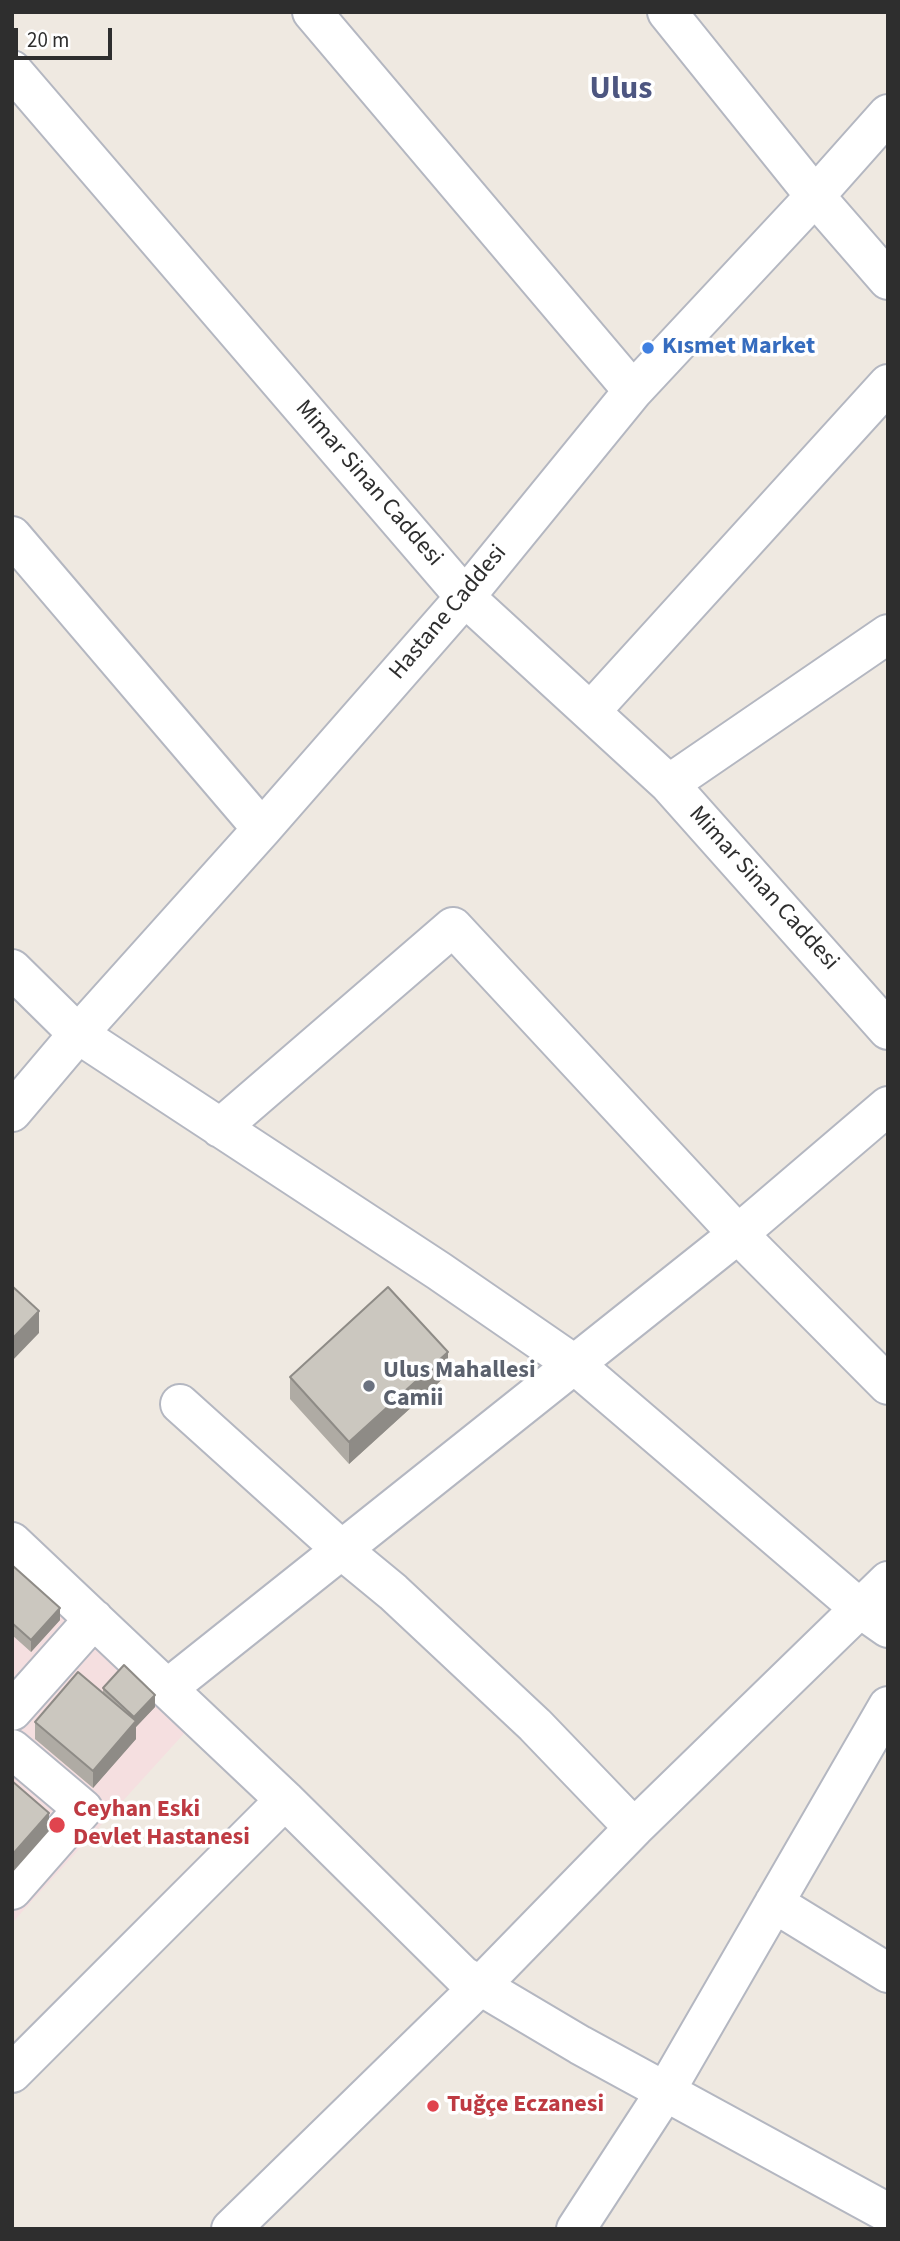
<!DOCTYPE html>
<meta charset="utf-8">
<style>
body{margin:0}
#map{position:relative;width:900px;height:2241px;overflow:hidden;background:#efe9e1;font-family:"Source Sans 3",sans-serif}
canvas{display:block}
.frame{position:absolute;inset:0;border:14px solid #2e2e2e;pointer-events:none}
.scale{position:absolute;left:14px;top:28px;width:98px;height:32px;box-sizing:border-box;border:4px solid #2e2e2e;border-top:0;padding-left:9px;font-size:21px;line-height:24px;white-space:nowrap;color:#2e2e2e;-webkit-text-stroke:5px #fff;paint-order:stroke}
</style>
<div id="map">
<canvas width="900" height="2241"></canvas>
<div class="frame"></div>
<div class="scale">20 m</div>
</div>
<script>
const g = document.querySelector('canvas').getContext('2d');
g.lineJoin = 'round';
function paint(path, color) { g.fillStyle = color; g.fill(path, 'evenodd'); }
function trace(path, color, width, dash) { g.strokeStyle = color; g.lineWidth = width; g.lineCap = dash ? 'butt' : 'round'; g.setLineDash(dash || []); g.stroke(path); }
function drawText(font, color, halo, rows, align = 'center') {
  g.font = font + ' "Source Sans 3",sans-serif'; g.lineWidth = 7; g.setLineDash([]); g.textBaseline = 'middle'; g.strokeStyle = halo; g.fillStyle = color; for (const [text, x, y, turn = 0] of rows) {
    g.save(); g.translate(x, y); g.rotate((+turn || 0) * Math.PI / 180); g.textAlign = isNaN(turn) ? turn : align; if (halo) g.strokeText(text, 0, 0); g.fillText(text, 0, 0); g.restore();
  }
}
const medical = new Path2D(`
 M 12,1562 L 190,1727 L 12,1923 Z`);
const minor = new Path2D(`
 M 312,12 L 633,391
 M 667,12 L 815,196 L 888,280
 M 12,70 L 465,597 L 669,784 L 888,1030
 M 12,536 L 262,829
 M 591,711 L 888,384
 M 669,784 L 888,634
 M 12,969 L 78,1034 L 439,1271 L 574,1364 L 858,1607 L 888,1628
 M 12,1112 L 78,1034 L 262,829 L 465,597 L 633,391 L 815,196 L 888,114
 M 220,1128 L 453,927 L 738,1234 L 888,1385
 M 180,1404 L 342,1550 L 393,1592 L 535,1725 L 634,1828
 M 12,1542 L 285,1800 L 462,1975 L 580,2045 L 888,2213
 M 168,1688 L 738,1234 L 888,1106
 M 12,1711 L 94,1619
 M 12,1749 L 83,1809 L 12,1890
 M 774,1903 L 888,1973
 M 12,2073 L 285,1800
 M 231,2229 L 480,1986 L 634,1828 L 888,1581
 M 576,2229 L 665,2092 L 888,1706`);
const wall = new Path2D(`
 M 448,1374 L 349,1464 L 290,1399 L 290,1377 Z
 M 12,1566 L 60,1620 L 31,1652 L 12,1635 Z
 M 103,1688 L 155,1707 L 136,1727 L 136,1739 L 93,1788 L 35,1739 L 35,1722 L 103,1693 Z`);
const shadedWall = new Path2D(`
 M 39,1311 L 39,1333 L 12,1361 L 12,1339 Z
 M 448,1352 L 448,1374 L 349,1464 L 349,1442 Z
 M 60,1608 L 60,1620 L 31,1652 L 31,1640 Z
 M 155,1695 L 155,1707 L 136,1727 L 136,1739 L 93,1788 L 93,1771 L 134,1723 L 134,1717 Z
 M 49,1813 L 49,1831 L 12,1873 L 12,1855 Z`);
const building = new Path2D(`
 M 12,1286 L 39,1311 L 12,1339 Z
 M 388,1287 L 448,1352 L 349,1442 L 290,1377 Z
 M 12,1566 L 13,1566 L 60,1608 L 31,1640 L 12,1623 Z
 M 124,1665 L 155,1695 L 134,1717 L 103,1688 Z
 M 78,1672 L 136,1721 L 93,1771 L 35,1722 Z
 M 12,1781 L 49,1813 L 12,1855 Z`);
const markers = [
 [648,348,7,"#3f7fe0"],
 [369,1386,7,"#6b7280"],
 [57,1825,9,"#e0444e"],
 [433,2106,7,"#e0444e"]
];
const shopNames = [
 ["Kısmet Market",662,348]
];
const streetNames = [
 ["Mimar Sinan Caddesi",368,484,49],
 ["Hastane Caddesi",449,613,-50],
 ["Mimar Sinan Caddesi",763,889,48]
];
const worshipNames = [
 ["Ulus Mahallesi",383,1372],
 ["Camii",383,1400]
];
const healthNames = [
 ["Ceyhan Eski",73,1811],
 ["Devlet Hastanesi",73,1839],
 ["Tuğçe Eczanesi",447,2106]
];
const districtNames = [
 ["Ulus",621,91]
];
paint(medical, '#f5dfe0');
trace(minor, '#b4b7c1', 42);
trace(minor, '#fff', 38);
paint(wall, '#afaba4');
paint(shadedWall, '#8e8b86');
paint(building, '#cbc7bf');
trace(building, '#8e8b86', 2);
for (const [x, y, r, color] of markers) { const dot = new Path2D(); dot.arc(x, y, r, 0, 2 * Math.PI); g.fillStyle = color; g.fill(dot); trace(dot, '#fff', 2.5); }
drawText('bold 24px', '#366cbe', '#fff', shopNames, 'left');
drawText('24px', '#2e2e2e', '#fff', streetNames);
drawText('bold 24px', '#5b616d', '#fff', worshipNames, 'left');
drawText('bold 24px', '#be3a42', '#fff', healthNames, 'left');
drawText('bold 32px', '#4d5680', '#fff', districtNames);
</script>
